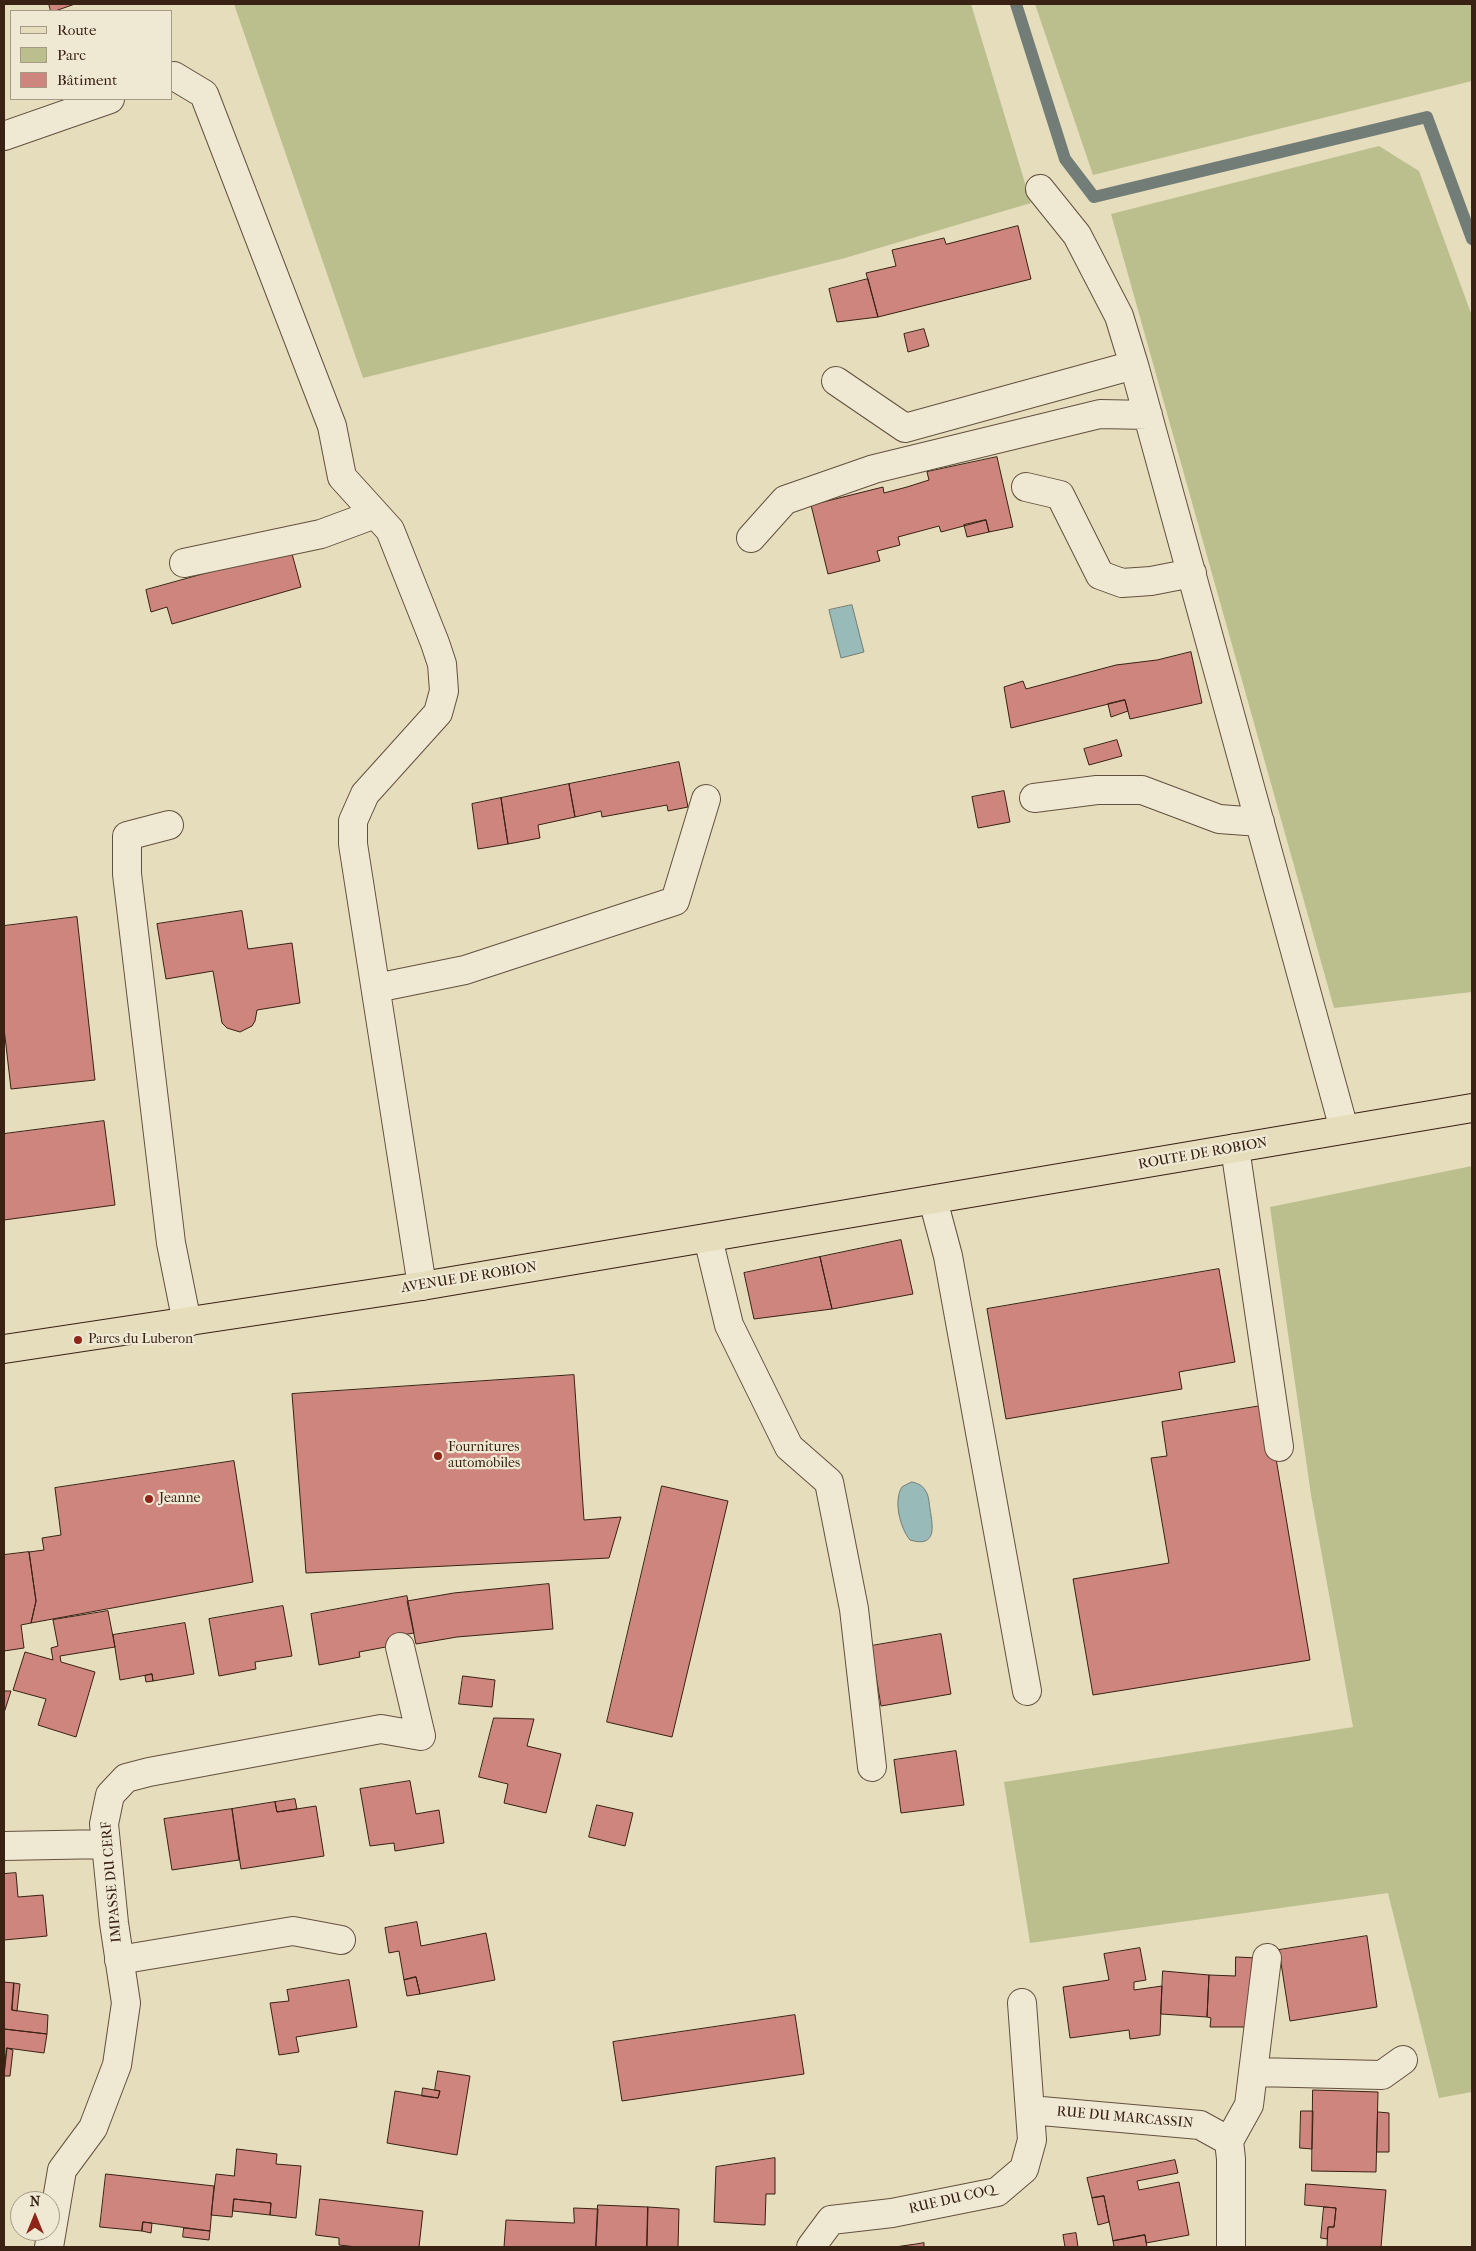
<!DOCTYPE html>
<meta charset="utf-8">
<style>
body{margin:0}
#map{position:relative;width:1476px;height:2251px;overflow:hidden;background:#e6ddbd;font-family:"IM FELL French Canon",serif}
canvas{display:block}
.frame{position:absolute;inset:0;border:5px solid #392114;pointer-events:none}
.legend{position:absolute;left:10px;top:10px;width:162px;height:90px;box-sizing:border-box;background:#efe9d4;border:1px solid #a69987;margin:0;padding:6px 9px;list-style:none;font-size:15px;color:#392114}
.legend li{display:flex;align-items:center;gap:10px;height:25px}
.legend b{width:25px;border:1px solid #a69987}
.north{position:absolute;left:10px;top:2191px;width:50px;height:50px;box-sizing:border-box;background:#efe9d4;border:1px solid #a69987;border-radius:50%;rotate:0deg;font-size:14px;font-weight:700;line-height:20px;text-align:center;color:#392114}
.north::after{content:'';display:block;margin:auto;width:18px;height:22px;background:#8f2418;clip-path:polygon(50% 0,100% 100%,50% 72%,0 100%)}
</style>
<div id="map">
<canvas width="1476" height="2251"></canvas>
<div class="frame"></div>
<ul class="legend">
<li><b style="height:6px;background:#e6ddbd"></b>Route</li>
<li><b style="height:14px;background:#bbbf8d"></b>Parc</li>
<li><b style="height:14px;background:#cd857e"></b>Bâtiment</li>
</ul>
<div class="north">N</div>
</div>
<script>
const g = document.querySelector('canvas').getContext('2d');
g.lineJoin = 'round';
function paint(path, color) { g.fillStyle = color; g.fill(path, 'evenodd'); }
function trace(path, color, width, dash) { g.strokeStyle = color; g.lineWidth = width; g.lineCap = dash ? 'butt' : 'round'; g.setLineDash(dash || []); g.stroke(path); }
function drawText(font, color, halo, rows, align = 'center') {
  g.font = font + ' "IM FELL French Canon",serif'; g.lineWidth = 4.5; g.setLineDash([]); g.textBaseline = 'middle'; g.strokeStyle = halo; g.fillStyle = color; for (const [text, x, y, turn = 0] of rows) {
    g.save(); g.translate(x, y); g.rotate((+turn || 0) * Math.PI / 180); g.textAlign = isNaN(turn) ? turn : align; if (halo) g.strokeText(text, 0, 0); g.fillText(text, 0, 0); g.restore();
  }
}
const green = new Path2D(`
 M 234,4 L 971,4 L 1031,203 L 845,258 L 363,378 Z
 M 1035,4 L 1472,4 L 1472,81 L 1093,175 Z
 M 1379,146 L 1419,171 L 1472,316 L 1472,992 L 1334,1008 L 1111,214 Z
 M 1472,1166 L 1472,2092 L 1439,2098 L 1388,1893 L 1030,1943 L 1004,1782 L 1353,1727 L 1311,1495 L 1270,1207 Z`);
const water = new Path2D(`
 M 852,605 L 864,652 L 841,658 L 829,610 Z
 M 912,1482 C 917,1483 922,1485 925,1490 C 929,1495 929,1503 930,1509 C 933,1527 937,1548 910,1540 C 900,1528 893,1500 902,1487 Z`);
const stream = new Path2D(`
 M 1016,4 L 1065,159 L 1094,197 L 1427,117 L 1472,239`);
const building = new Path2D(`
 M 49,4 L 75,4 L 55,11 L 51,11 Z
 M 1018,226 L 1031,279 L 878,317 L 866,273 L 896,266 L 892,250 L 944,238 L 946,244 Z
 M 868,279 L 878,317 L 837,322 L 829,289 Z
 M 924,329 L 929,346 L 908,352 L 904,334 Z
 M 997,457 L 1013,527 L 989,532 L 986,520 L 941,532 L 939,526 L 898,537 L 900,545 L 877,551 L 880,561 L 828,574 L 811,505 L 883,487 L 884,493 L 907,487 L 929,480 L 927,472 Z
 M 986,520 L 989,532 L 967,537 L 964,525 Z
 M 291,550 L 301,587 L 172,624 L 167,607 L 151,612 L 146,590 Z
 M 1191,652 L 1202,703 L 1130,719 L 1125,700 L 1011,728 L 1004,687 L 1023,681 L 1026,689 L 1116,665 L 1157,660 Z
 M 1125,700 L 1128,711 L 1111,717 L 1108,704 Z
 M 1117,740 L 1122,756 L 1089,765 L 1084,749 Z
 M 679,762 L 688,807 L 668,811 L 667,805 L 602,817 L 601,811 L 575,817 L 569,784 Z
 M 569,784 L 575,817 L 538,825 L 540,838 L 508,844 L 501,798 Z
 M 1004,791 L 1010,822 L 978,828 L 972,797 Z
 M 501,798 L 508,844 L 478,849 L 472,804 Z
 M 242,911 L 248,949 L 292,943 L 300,1003 L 257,1010 L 255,1021 L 252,1026 L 240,1032 L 227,1028 L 222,1023 L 213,971 L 166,979 L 157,924 Z
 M 77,917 L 95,1080 L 11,1089 L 4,1028 L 4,926 Z
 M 104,1121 L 115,1205 L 4,1220 L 4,1134 Z
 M 901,1240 L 913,1294 L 832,1309 L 820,1257 Z
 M 820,1257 L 832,1309 L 754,1319 L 744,1273 Z
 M 1219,1269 L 1235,1362 L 1179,1372 L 1182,1389 L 1006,1419 L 987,1309 Z
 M 574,1375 L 584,1520 L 621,1517 L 609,1558 L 306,1573 L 292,1394 Z
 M 1267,1405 L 1310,1660 L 1093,1695 L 1073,1579 L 1169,1563 L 1151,1458 L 1167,1456 L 1162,1422 Z
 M 234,1461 L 253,1582 L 31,1623 L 36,1601 L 29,1552 L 44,1550 L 42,1538 L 61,1535 L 55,1488 Z
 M 662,1486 L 728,1501 L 672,1737 L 607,1722 Z
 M 29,1552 L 36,1601 L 31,1623 L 21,1625 L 24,1648 L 4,1651 L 4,1555 Z
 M 549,1584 L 553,1629 L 457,1637 L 416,1644 L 407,1601 L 454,1593 Z
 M 407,1596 L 414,1633 L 390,1637 L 391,1646 L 359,1652 L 360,1657 L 319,1665 L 311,1614 Z
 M 283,1606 L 292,1656 L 255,1662 L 256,1669 L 219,1676 L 209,1619 Z
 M 108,1611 L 115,1647 L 60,1656 L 61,1662 L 95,1672 L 76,1737 L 38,1725 L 46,1699 L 13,1690 L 25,1652 L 53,1660 L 51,1648 L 58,1646 L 53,1620 Z
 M 185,1623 L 194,1674 L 153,1681 L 152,1674 L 120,1680 L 113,1635 Z
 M 941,1634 L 951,1694 L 881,1706 L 871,1646 Z
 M 152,1674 L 153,1681 L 146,1682 L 145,1676 Z
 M 463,1676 L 495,1680 L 492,1707 L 459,1704 Z
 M 4,1691 L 11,1691 L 4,1713 Z
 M 494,1718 L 534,1719 L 527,1746 L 561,1754 L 546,1813 L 504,1803 L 508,1784 L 479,1777 Z
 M 956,1751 L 964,1805 L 901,1813 L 894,1760 Z
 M 410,1781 L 416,1814 L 439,1810 L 444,1843 L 395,1851 L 394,1843 L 370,1846 L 360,1789 Z
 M 295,1799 L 297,1809 L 277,1812 L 275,1802 Z
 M 275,1802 L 277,1812 L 316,1806 L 324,1856 L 241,1869 L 232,1809 Z
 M 597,1805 L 633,1813 L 625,1846 L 589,1837 Z
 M 232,1809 L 239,1860 L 172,1870 L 164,1819 Z
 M 16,1873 L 18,1897 L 43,1895 L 47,1936 L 4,1940 L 4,1874 Z
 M 417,1922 L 421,1946 L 486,1933 L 495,1980 L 420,1994 L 416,1977 L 404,1980 L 399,1951 L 389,1953 L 385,1928 Z
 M 1367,1936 L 1377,2007 L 1290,2021 L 1279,1950 Z
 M 1140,1948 L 1146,1980 L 1134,1982 L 1134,1990 L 1162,1986 L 1160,2035 L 1130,2039 L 1129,2030 L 1070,2038 L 1063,1987 L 1109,1980 L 1104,1954 Z
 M 1236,1957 L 1258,1958 L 1254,2027 L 1210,2027 L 1211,2018 L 1207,2017 L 1209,1975 L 1235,1976 Z
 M 1163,1971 L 1209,1975 L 1207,2017 L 1161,2014 Z
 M 416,1977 L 420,1994 L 407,1996 L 404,1980 Z
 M 349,1980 L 357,2027 L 296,2037 L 299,2052 L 279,2055 L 270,2003 L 289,2001 L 287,1990 Z
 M 4,1982 L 14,1983 L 12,2010 L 48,2015 L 47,2034 L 4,2029 Z
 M 14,1983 L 20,1984 L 17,2011 L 12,2010 Z
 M 795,2015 L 804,2074 L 622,2101 L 613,2042 Z
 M 4,2029 L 47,2034 L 44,2053 L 7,2048 L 4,2076 Z
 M 7,2048 L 13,2050 L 10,2076 L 4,2076 Z
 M 438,2071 L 470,2076 L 457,2155 L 387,2143 L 395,2091 L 438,2098 L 440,2091 L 435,2090 Z
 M 423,2088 L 440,2091 L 438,2098 L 422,2096 Z
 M 1313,2090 L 1378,2092 L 1376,2172 L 1312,2171 Z
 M 1301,2111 L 1313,2111 L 1312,2149 L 1300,2148 Z
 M 1378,2112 L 1389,2113 L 1389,2152 L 1377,2152 Z
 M 237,2149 L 277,2154 L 276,2164 L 301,2166 L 296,2218 L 270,2215 L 271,2203 L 234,2199 L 232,2217 L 211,2215 L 216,2174 L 234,2176 Z
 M 775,2158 L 775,2194 L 766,2194 L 765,2225 L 714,2222 L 716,2167 Z
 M 1175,2160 L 1178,2173 L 1137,2181 L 1139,2190 L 1179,2182 L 1189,2235 L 1146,2243 L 1145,2235 L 1113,2241 L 1104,2196 L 1092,2198 L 1087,2178 Z
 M 106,2174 L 214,2186 L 210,2231 L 143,2222 L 142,2231 L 100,2227 Z
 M 1306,2184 L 1386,2190 L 1381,2247 L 1327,2247 L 1328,2227 L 1334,2227 L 1336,2208 L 1305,2205 Z
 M 1104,2196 L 1109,2222 L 1098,2225 L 1092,2198 Z
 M 234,2199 L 271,2203 L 270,2215 L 233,2211 Z
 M 320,2199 L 423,2211 L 419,2247 L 357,2247 L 339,2245 L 339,2238 L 316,2235 Z
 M 598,2205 L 648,2207 L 647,2247 L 596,2247 Z
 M 648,2207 L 679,2209 L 678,2247 L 647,2247 Z
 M 1324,2207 L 1336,2208 L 1334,2227 L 1328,2227 L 1327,2239 L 1321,2238 Z
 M 574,2208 L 598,2209 L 596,2247 L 504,2247 L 506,2220 L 574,2223 Z
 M 143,2222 L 152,2223 L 151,2233 L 142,2231 Z
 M 184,2228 L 210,2231 L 209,2240 L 183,2237 Z
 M 1076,2233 L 1078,2247 L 1065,2247 L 1063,2235 Z
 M 1145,2235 L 1147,2247 L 1114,2247 L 1113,2241 Z
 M 924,2243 L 924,2247 L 895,2247 L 916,2244 Z`);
const minor = new Path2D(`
 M 171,77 L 174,76 L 204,94 L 332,426 L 342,477 L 390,530 L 435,643 L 442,664 L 444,691 L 438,713 L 365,794 L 353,821 L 353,844 L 422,1286
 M 4,136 L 110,99
 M 1040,189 L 1077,235 L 1119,316 L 1134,365 L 1344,1129
 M 836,381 L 905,428 L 1134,365
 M 1026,487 L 1060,495 L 1100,575 L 1122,583 L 1151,581 L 1192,573
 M 751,538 L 785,500 L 874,469 L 1100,414 L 1148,415
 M 184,563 L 321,534 L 375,514
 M 1034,798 L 1097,790 L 1142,790 L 1219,819 L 1260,822
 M 169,825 L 127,836 L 127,874 L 171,1243 L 187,1323
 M 376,988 L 465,970 L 675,901 L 706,799
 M 1235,1148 L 1279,1447
 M 933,1200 L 948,1256 L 1027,1691
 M 708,1238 L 729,1325 L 789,1447 L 829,1482 L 854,1609 L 872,1767
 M 4,1846 L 106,1844
 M 119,1960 L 293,1931 L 341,1940
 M 1254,2072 L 1382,2075 L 1403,2060
 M 1030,2110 L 1200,2125 L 1229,2141 L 1231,2159 L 1231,2247
 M 1229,2141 L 1249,2105 L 1267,1958
 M 49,2247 L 62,2170 L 93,2128 L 117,2065 L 126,2003 L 114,1923 L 104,1824 L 110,1795 L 126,1778 L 149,1772 L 381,1729 L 421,1736 L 400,1647
 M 811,2247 L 831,2220 L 892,2213 L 997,2192 L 1024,2169 L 1032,2140 L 1022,2003`);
const major = new Path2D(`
 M 4,1349 L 422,1286 L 1472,1108`);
const markers = [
 [78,1340,5,"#8f2418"],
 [438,1456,5,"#8f2418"],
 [149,1499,5,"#8f2418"]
];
const streetNames = [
 ["ROUTE DE ROBION",1203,1154,-10],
 ["AVENUE DE ROBION",469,1278,-9],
 ["IMPASSE DU CERF",112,1882,-95],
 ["RUE DU MARCASSIN",1125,2118,5],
 ["RUE DU COQ",952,2200,-13]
];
const poiNames = [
 ["Parcs du Luberon",88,1340],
 ["Fournitures",448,1448],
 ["automobiles",448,1464],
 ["Jeanne",159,1499]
];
paint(green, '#bbbf8d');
paint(water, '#98bab9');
trace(water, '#727d77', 1);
trace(stream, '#727d77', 12);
paint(building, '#cd857e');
trace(building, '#392114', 1);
trace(minor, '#64503e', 30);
trace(major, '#392114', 30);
trace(minor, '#efe9d4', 28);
trace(major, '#e6ddbd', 28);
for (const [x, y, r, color] of markers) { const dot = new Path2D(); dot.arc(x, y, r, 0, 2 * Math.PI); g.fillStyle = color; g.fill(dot); trace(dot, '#efe9d4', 2); }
drawText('14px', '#392114', '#efe9d4', streetNames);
drawText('14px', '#392114', '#efe9d4', poiNames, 'left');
</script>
